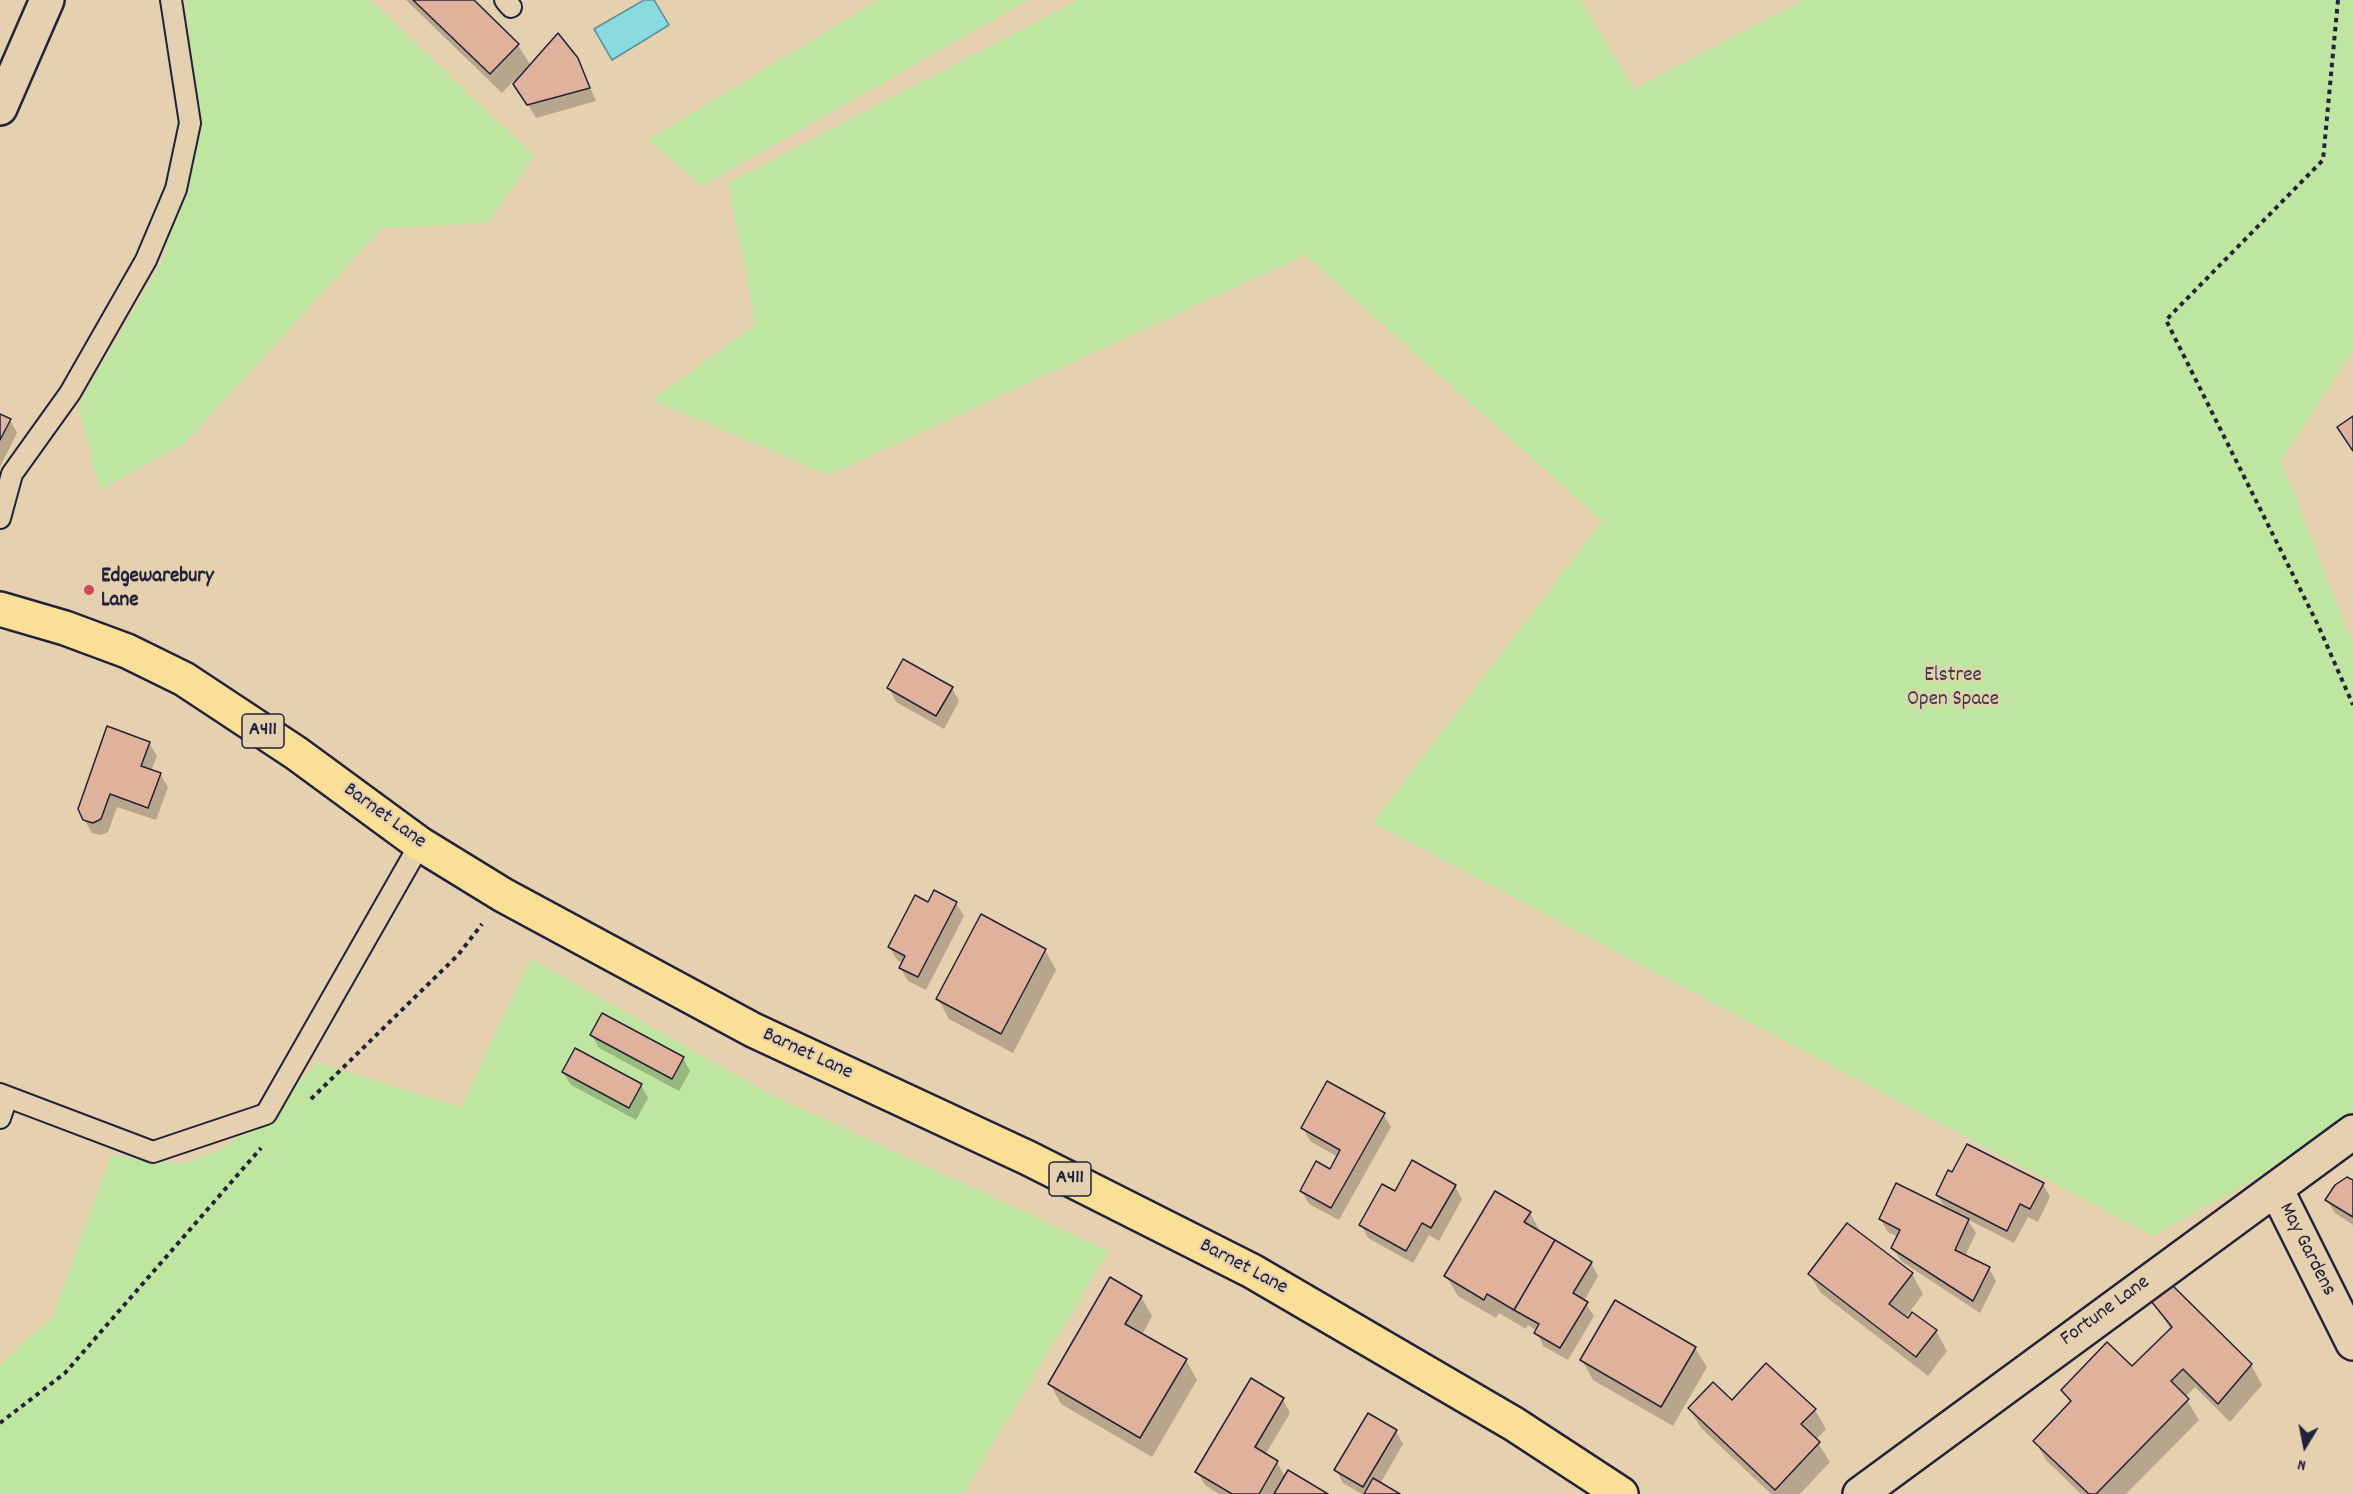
<!DOCTYPE html>
<style>
body{margin:0}
#map{position:relative;width:2353px;height:1494px;overflow:hidden;background:#e5d0af;font-family:Dekko,sans-serif}
canvas{display:block}
.north{position:absolute;left:2275px;top:1416px;width:60px;height:60px;-webkit-text-stroke:4px #e5d0af;paint-order:stroke;rotate:190deg;font-size:16px;font-weight:700;line-height:24px;text-align:center;color:#22223b}
.north::after{content:'';display:block;margin:auto;width:21px;height:27px;background:#22223b;clip-path:polygon(50% 0,100% 100%,50% 72%,0 100%)}
</style>
<div id="map">
<canvas width="2353" height="1494"></canvas>
<div class="north">N</div>
</div>
<script>
const g = document.querySelector('canvas').getContext('2d');
g.lineJoin = 'round';
function paint(path, color) { g.fillStyle = color; g.fill(path, 'evenodd'); }
function trace(path, color, width, dash) { g.strokeStyle = color; g.lineWidth = width; g.lineCap = dash ? 'butt' : 'round'; g.setLineDash(dash || []); g.stroke(path); }
function drawText(font, color, halo, rows, align = 'center') {
  g.font = font + ' Dekko,sans-serif'; g.lineWidth = 4.5; g.setLineDash([]); g.textBaseline = 'middle'; g.strokeStyle = halo; g.fillStyle = color; for (const [text, x, y, turn = 0] of rows) {
    g.save(); g.translate(x, y); g.rotate((+turn || 0) * Math.PI / 180); g.textAlign = isNaN(turn) ? turn : align; if (halo) g.strokeText(text, 0, 0); g.fillText(text, 0, 0); g.restore();
  }
}
const green = new Path2D(`
 M 187,0 L 370,0 L 534,156 L 488,223 L 382,228 L 185,443 L 100,490 L 78,405 L 165,256 Z
 M 878,0 L 1028,0 L 702,186 L 648,140 Z
 M 1078,0 L 1581,0 L 1634,89 L 1803,0 L 2353,0 L 2353,350 L 2281,461 L 2353,644 L 2353,1116 L 2316,1145 L 2153,1236 L 1373,823 L 1602,521 L 1305,255 L 829,475 L 652,400 L 756,324 L 728,183 Z
 M 531,959 L 770,1094 L 1109,1251 L 963,1494 L 0,1494 L 0,1365 L 53,1316 L 111,1155 L 182,1164 L 221,1149 L 273,1114 L 300,1080 L 319,1063 L 461,1107 Z`);
const water = new Path2D(`
 M 644,0 L 654,0 L 669,25 L 612,60 L 594,29 Z`);
const shadow = new Path2D(`
 M 406,0 L 472,0 L 518,45 L 531,66 L 577,59 L 596,101 L 536,118 L 513,81 L 502,93 Z
 M 0,415 L 10,420 L 17,433 L 0,467 Z
 M 889,688 L 952,688 L 959,701 L 944,729 L 896,702 Z
 M 149,743 L 157,756 L 151,771 L 160,774 L 168,787 L 156,820 L 117,807 L 108,832 L 101,835 L 92,833 L 84,819 Z
 M 956,903 L 964,916 L 926,990 L 908,981 L 900,967 L 903,963 L 897,960 L 889,947 Z
 M 1045,950 L 1056,970 L 1013,1053 L 949,1019 L 938,999 Z
 M 592,1035 L 683,1058 L 690,1071 L 679,1091 L 599,1048 Z
 M 563,1072 L 641,1085 L 648,1098 L 636,1120 L 571,1085 Z
 M 1383,1114 L 1391,1127 L 1339,1220 L 1309,1204 L 1301,1190 L 1330,1171 L 1338,1157 L 1310,1141 L 1303,1128 Z
 M 2353,1182 L 2353,1225 L 2335,1213 L 2327,1200 Z
 M 2043,1184 L 2050,1197 L 2038,1222 L 2028,1217 L 2014,1243 L 1967,1219 L 1976,1233 L 1965,1256 L 1989,1268 L 1996,1281 L 1980,1313 L 1901,1261 L 1893,1248 L 1898,1237 L 1888,1232 L 1880,1219 L 1946,1209 L 1937,1195 Z
 M 1455,1186 L 1462,1199 L 1439,1241 L 1429,1235 L 1413,1263 L 1368,1238 L 1361,1225 L 1395,1193 Z
 M 1530,1213 L 1541,1233 L 1591,1263 L 1598,1276 L 1584,1301 L 1594,1316 L 1568,1360 L 1543,1346 L 1537,1331 L 1528,1325 L 1526,1329 L 1499,1313 L 1496,1318 L 1458,1296 L 1446,1276 Z
 M 1809,1274 L 1912,1274 L 1923,1294 L 1905,1318 L 1936,1331 L 1947,1351 L 1928,1376 L 1821,1293 Z
 M 1141,1297 L 1152,1316 L 1142,1335 L 1186,1360 L 1197,1380 L 1152,1457 L 1061,1404 L 1050,1384 Z
 M 2153,1301 L 2251,1365 L 2262,1385 L 2230,1422 L 2195,1387 L 2185,1397 L 2199,1420 L 2126,1494 L 2081,1494 L 2046,1460 L 2035,1441 L 2071,1404 L 2063,1391 L 2132,1368 L 2171,1330 Z
 M 1695,1348 L 1707,1367 L 1673,1426 L 1593,1380 L 1582,1360 Z
 M 1283,1400 L 1290,1413 L 1265,1455 L 1277,1462 L 1285,1477 L 1325,1494 L 1219,1494 L 1205,1485 L 1197,1472 Z
 M 1732,1402 L 1815,1410 L 1826,1429 L 1816,1440 L 1830,1462 L 1800,1494 L 1771,1494 L 1701,1428 L 1689,1408 Z
 M 1396,1431 L 1403,1444 L 1380,1484 L 1397,1494 L 1362,1494 L 1343,1483 L 1336,1470 Z`);
const building = new Path2D(`
 M 413,0 L 474,0 L 519,44 L 490,74 Z
 M 558,33 L 578,58 L 590,88 L 527,105 L 513,84 Z
 M 0,414 L 11,419 L 0,440 Z
 M 2353,416 L 2353,451 L 2337,427 Z
 M 903,659 L 953,687 L 936,716 L 887,688 Z
 M 107,726 L 150,742 L 141,766 L 161,773 L 148,808 L 110,794 L 101,819 L 93,823 L 83,820 L 78,809 Z
 M 934,890 L 957,902 L 918,977 L 899,968 L 905,956 L 888,947 L 915,895 L 928,902 Z
 M 981,914 L 1046,949 L 1001,1034 L 936,999 Z
 M 602,1013 L 684,1057 L 672,1079 L 590,1035 Z
 M 575,1048 L 642,1084 L 629,1108 L 562,1072 Z
 M 1327,1081 L 1385,1113 L 1331,1208 L 1300,1191 L 1316,1161 L 1330,1169 L 1340,1150 L 1301,1128 Z
 M 1967,1144 L 2044,1183 L 2030,1209 L 2020,1204 L 2007,1231 L 1936,1195 L 1948,1170 L 1952,1172 Z
 M 1412,1160 L 1456,1185 L 1431,1228 L 1422,1223 L 1406,1251 L 1359,1225 L 1382,1184 L 1395,1191 Z
 M 2347,1177 L 2353,1180 L 2353,1217 L 2325,1200 L 2335,1185 Z
 M 1896,1183 L 1969,1219 L 1955,1250 L 1990,1267 L 1973,1301 L 1891,1248 L 1900,1230 L 1879,1219 Z
 M 1495,1191 L 1531,1212 L 1524,1222 L 1555,1240 L 1514,1310 L 1487,1294 L 1484,1300 L 1444,1276 Z
 M 1847,1223 L 1913,1273 L 1889,1304 L 1908,1318 L 1912,1312 L 1937,1330 L 1916,1357 L 1808,1274 Z
 M 1555,1240 L 1592,1262 L 1573,1293 L 1588,1302 L 1560,1348 L 1534,1333 L 1539,1324 L 1514,1310 Z
 M 1110,1277 L 1142,1296 L 1125,1324 L 1187,1359 L 1140,1438 L 1048,1384 Z
 M 2172,1285 L 2252,1364 L 2218,1404 L 2183,1369 L 2171,1381 L 2189,1399 L 2096,1494 L 2089,1494 L 2033,1441 L 2071,1401 L 2061,1390 L 2107,1342 L 2132,1366 L 2172,1327 L 2151,1301 Z
 M 1615,1300 L 1696,1347 L 1661,1407 L 1580,1360 Z
 M 1766,1363 L 1816,1409 L 1801,1424 L 1820,1442 L 1775,1490 L 1688,1408 L 1713,1382 L 1732,1400 Z
 M 1251,1378 L 1284,1398 L 1255,1447 L 1278,1461 L 1259,1494 L 1232,1494 L 1195,1472 Z
 M 1368,1413 L 1397,1430 L 1363,1487 L 1334,1470 Z
 M 1288,1470 L 1328,1494 L 1274,1494 Z
 M 1373,1478 L 1400,1494 L 1364,1494 Z`);
const path = new Path2D(`
 M 2338,0 L 2323,160 L 2166,320 L 2318,625 L 2353,705
 M 311,1099 L 458,955 L 482,924
 M 0,1423 L 65,1373 L 261,1148`);
const lane = new Path2D(`
 M 505,0 L 511,7
 M 0,518 L 12,474 L 70,393 L 146,260 L 176,189 L 190,123 L 171,0
 M 0,1094 L 153,1152 L 266,1114 L 420,844
 M 0,1118 L 7,1097`);
const street = new Path2D(`
 M 0,108 L 47,0
 M 2276,1189 L 2353,1343
 M 1860,1494 L 2353,1132`);
const primary = new Path2D(`
 M 0,609 L 65,628 L 127,651 L 184,679 L 296,753 L 420,844 L 503,895 L 753,1030 L 1028,1158 L 1252,1271 L 1514,1424 L 1621,1494`);
const markers = [
 [89,590,6,"#d1495b"]
];
const shields = [
 [263,731,42],
 [1070,1179,42]
];
const shieldNames = [
 ["A411",263,731],
 ["A411",1070,1179]
];
const poiNames = [
 ["Edgewarebury",101,578],
 ["Lane",101,602]
];
const parkNames = [
 ["Elstree",1953,677],
 ["Open Space",1953,701]
];
const streetNames = [
 ["Barnet Lane",384,817,36],
 ["Barnet Lane",807,1055,25],
 ["May Gardens",2306,1250,63],
 ["Barnet Lane",1243,1268,28],
 ["Fortune Lane",2106,1312,-36]
];
paint(green, '#bfe6a1');
paint(water, '#89dbdf');
trace(water, '#60919d', 1.5);
paint(shadow, '#0003');
paint(building, '#e1b29b');
trace(building, '#22223b', 1.5);
trace(lane, '#22223b', 24);
trace(street, '#22223b', 38);
trace(primary, '#22223b', 38);
trace(path, '#22223b', 4, [4.5, 4.5]);
trace(lane, '#e5d0af', 20);
trace(street, '#e5d0af', 33);
trace(primary, '#fadf96', 33);
for (const [x, y, r, color] of markers) { const dot = new Path2D(); dot.arc(x, y, r, 0, 2 * Math.PI); g.fillStyle = color; g.fill(dot); trace(dot, '#e5d0af', 2); }
for (const [x, y, w] of shields) { const box = new Path2D(); box.roundRect(x - w / 2, y - 17, w, 34, 4.5); g.fillStyle = '#e5d0af'; g.fill(box); trace(box, '#22223b', 1.5); }
drawText('bold 20px', '#22223b', null, shieldNames);
drawText('bold 21px', '#22223b', '#e5d0af', poiNames, 'left');
drawText('21px', '#3a3f4a', '#e5d0af', parkNames);
drawText('21px', '#22223b', '#e5d0af', streetNames);
</script>
